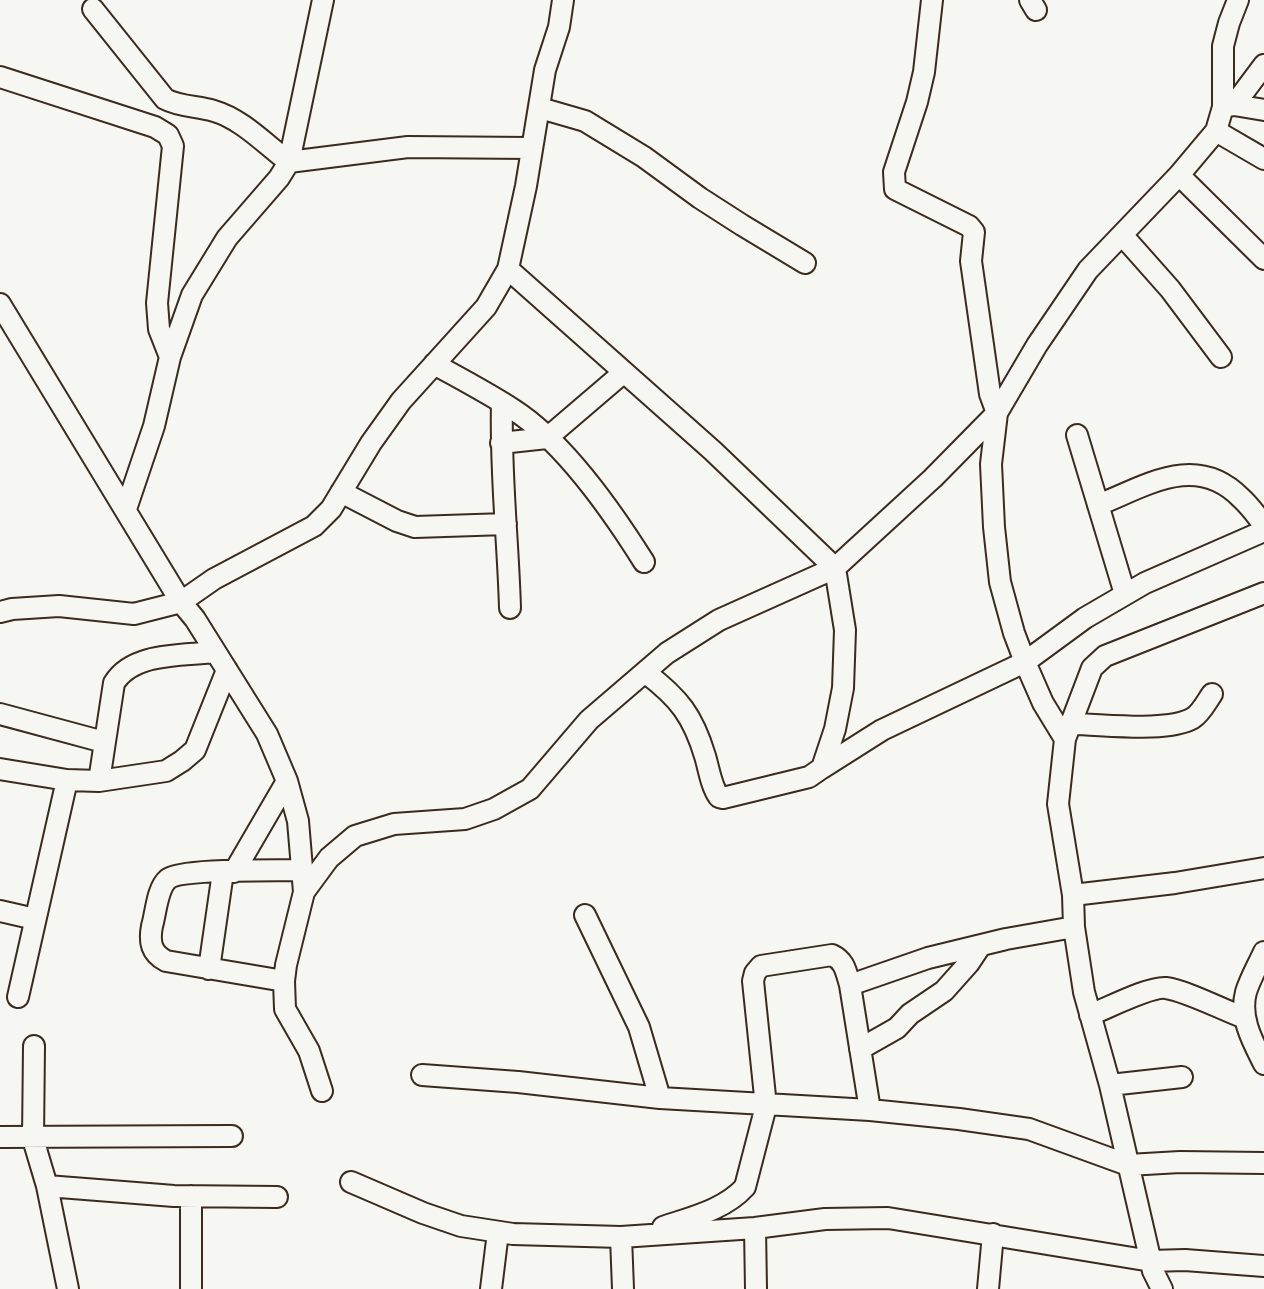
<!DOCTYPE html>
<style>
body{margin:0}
canvas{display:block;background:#f6f6f2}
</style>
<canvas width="1264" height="1289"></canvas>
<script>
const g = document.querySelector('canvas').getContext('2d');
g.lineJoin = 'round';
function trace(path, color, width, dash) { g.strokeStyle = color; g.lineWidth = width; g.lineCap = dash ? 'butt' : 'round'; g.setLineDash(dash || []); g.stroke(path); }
const minor = new Path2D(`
 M 932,0 L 924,72 L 917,102 L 894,172 L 895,189 L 969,226 L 974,232 L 971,261 L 990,394 L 997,413 L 991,464 L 994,527 L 1000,582 L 1014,633 L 1025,662 L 1043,703 L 1065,739 L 1058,804 L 1073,895 L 1074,927 L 1084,992 L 1110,1085 L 1153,1271 L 1162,1289
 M 1030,0 L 1036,10
 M 93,9 L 165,99 C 180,107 198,106 214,111 C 242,119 266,145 289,162 L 408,147 L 531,148
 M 0,77 L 155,127 L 168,135 L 173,146 L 157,303 L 159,329 L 170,357
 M 1234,105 L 1264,65
 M 1223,107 L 1234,105 L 1264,110
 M 540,108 L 585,121 L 644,157 L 700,198 L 742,225 L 805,263
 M 1216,131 L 1264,159
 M 1179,175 L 1264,259
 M 1123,236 L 1170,289 L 1221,357
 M 508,269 L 713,451 L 835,568 L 845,630 L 843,688 L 835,729 L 822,768 L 809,777 L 723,798 L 719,797 C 711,786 709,769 705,756 C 693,716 679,698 646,673
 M 0,304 L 181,602 L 195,619 L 267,734 L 287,781 L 298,821 L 304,892 L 286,965 L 284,981 L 285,1009 L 309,1051 L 322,1091
 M 434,364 C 461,379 488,393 514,410 C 565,443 612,511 644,562
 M 502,403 C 500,471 508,539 510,608
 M 1077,435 L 1125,594
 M 501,443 L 547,438 L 623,373
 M 341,492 L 397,521 L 415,527 L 506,524
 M 1098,505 C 1146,486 1196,452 1241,498 C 1250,506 1257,516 1264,525
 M 126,509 L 154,426 L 170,357 L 192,295 L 227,238 L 279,178 L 289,162 L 323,0
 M 0,612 L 12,609 L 59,606 L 134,614 L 181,602 L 214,579 L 314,526 L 331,509 L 371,443 L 401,401 L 486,307 L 508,269 L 526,186 L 545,70 L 559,27 L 563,0
 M 0,714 L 104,742
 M 1071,724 C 1103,724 1167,733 1193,718 C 1201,713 1207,701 1212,694
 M 1065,739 L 1092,668 L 1105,656 L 1264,593
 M 822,768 L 882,730 L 1025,662 L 1085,618 L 1145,583 L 1264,531
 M 0,769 L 67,780
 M 99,781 L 114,683 C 133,652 182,656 215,652
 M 234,872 L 287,781
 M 304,892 L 329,858 L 355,836 L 394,824 L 465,819 L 494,809 L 530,789 L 589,720 L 667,653 L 719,620 L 835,568 L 933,478 L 997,413 L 1037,345 L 1088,270 L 1179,175 L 1216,131 L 1223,107 L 1223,46 L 1229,23 L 1238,0
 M 1073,895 L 1175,883 L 1264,868
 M 0,911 L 35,919
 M 585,915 L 639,1027 L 660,1098
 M 1264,952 C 1258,965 1250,979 1246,992 C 1239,1018 1253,1042 1264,1064
 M 209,969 L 223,872
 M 284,981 L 166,961 C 151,953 149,942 152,926 C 156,913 157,888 168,879 C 182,868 279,871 302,870
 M 850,985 L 928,958 L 1006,939 L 1074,927
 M 18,997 L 67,780 L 99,781 L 166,771 L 182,761 L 195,750 L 227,670
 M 1090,1015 C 1106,1009 1150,986 1166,988 C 1187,991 1223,1010 1245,1018
 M 34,1046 L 33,1139 L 47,1186 L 68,1289
 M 860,1049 L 897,1028 L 910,1014 L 944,991 L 969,963 L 981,945
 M 422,1075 L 518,1082 L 660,1098 L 870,1110 L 959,1119 L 1029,1129 L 1128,1165 L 1180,1162 L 1264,1163
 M 1110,1085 L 1182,1077
 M 0,1137 L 232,1136
 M 351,1182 L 423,1213 L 461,1226 L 513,1234 L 621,1237 L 755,1228 L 825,1219 L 888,1218 L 1151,1261 L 1185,1260 L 1264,1266
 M 47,1186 L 174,1196 L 277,1197
 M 191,1196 L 191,1289
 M 663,1227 C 692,1217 724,1210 745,1187 L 766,1106 L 753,981 L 755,973 L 761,966 L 832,955 C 845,961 846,972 850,985 L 870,1110
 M 755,1228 L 756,1289
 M 621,1237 L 623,1289
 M 491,1289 L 498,1232
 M 988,1289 L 993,1234`);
trace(minor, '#3b2a1e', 24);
trace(minor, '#f6f6f2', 20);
</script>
